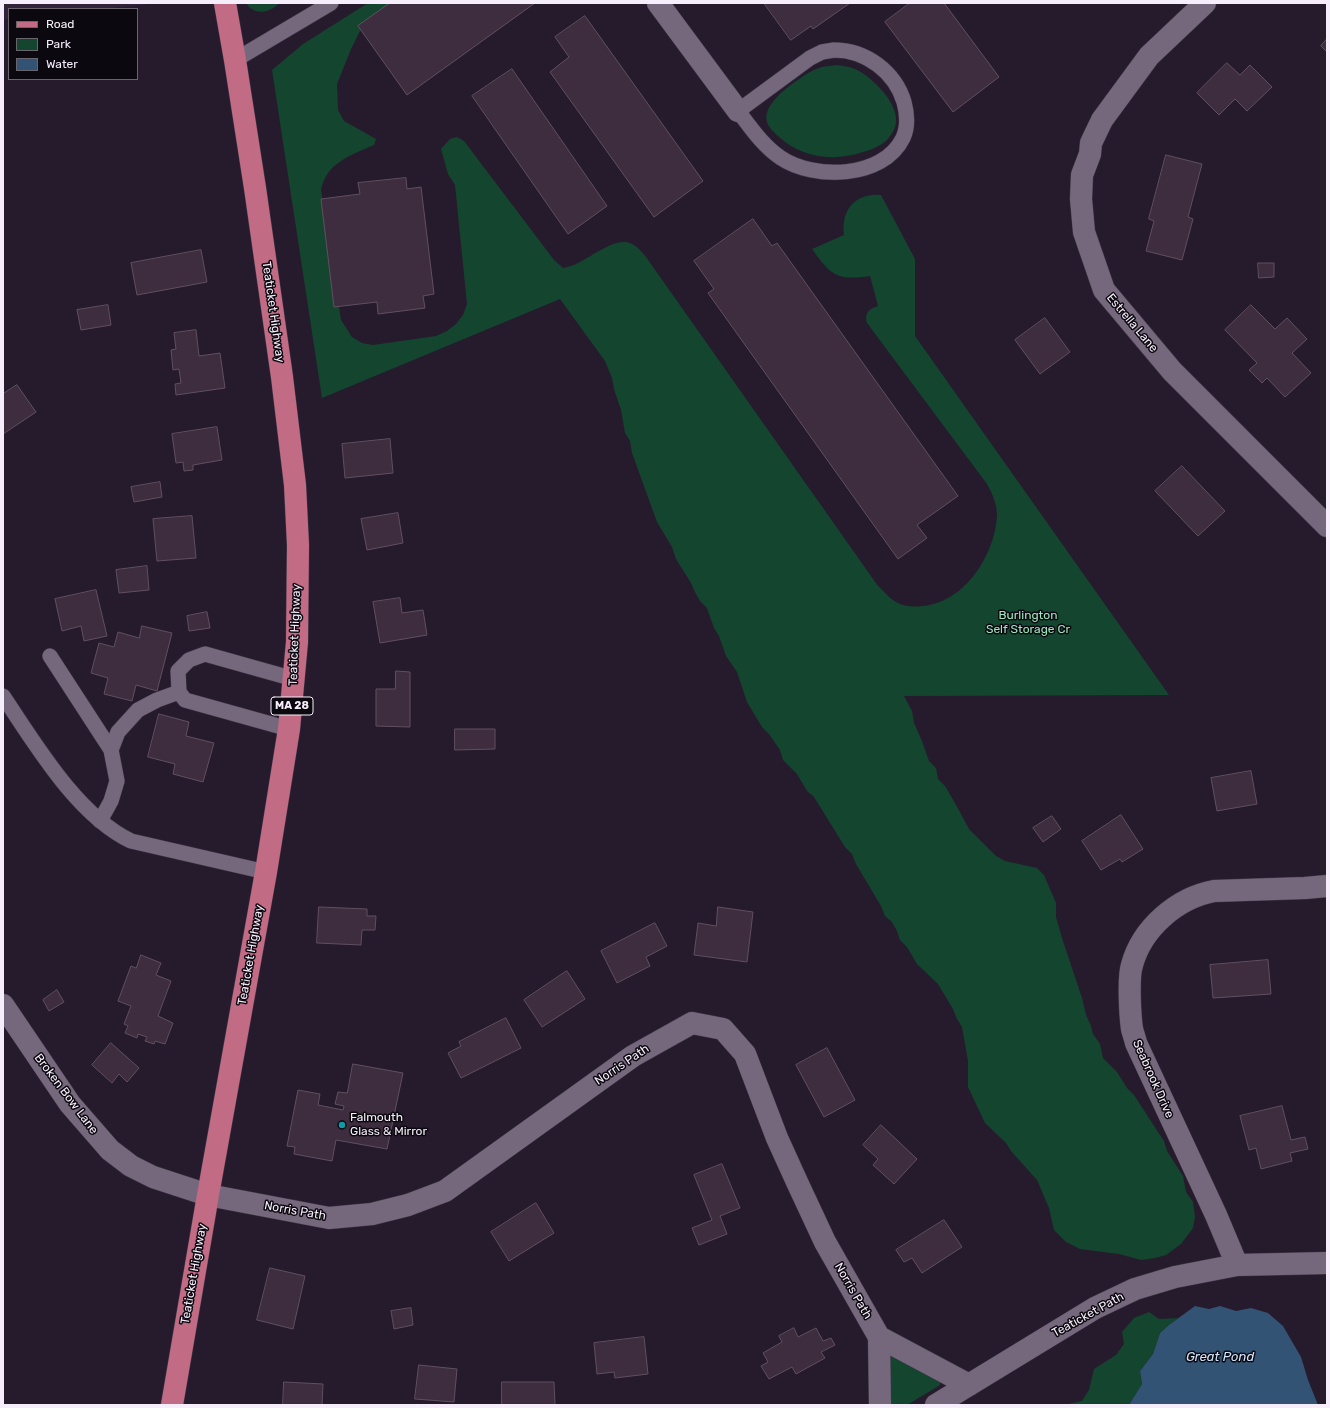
<!DOCTYPE html>
<style>
body{margin:0}
#map{position:relative;width:1330px;height:1408px;overflow:hidden;background:#261b2d;font-family:Rubik,sans-serif}
canvas{display:block}
.frame{position:absolute;inset:0;border:4px solid #f6eefb;pointer-events:none}
.legend{position:absolute;left:8px;top:8px;width:130px;height:72px;box-sizing:border-box;background:#0c080f;border:1px solid #6a646d;margin:0;padding:5px 7px;list-style:none;font-size:12px;color:#f6eefb}
.legend li{display:flex;align-items:center;gap:8px;height:20px}
.legend b{width:20px;border:1px solid #6a646d}
</style>
<div id="map">
<canvas width="1330" height="1408"></canvas>
<div class="frame"></div>
<ul class="legend">
<li><b style="height:5px;background:#c16b84"></b>Road</li>
<li><b style="height:11px;background:#14452f"></b>Park</li>
<li><b style="height:11px;background:#335374"></b>Water</li>
</ul>
</div>
<script>
const g = document.querySelector('canvas').getContext('2d');
g.lineJoin = 'round';
function paint(path, color) { g.fillStyle = color; g.fill(path, 'evenodd'); }
function trace(path, color, width, dash) { g.strokeStyle = color; g.lineWidth = width; g.lineCap = dash ? 'butt' : 'round'; g.setLineDash(dash || []); g.stroke(path); }
function drawText(font, color, halo, rows, align = 'center') {
  g.font = font + ' Rubik,sans-serif'; g.lineWidth = 3; g.setLineDash([]); g.textBaseline = 'middle'; g.strokeStyle = halo; g.fillStyle = color; for (const [text, x, y, turn = 0] of rows) {
    g.save(); g.translate(x, y); g.rotate((+turn || 0) * Math.PI / 180); g.textAlign = isNaN(turn) ? turn : align; if (halo) g.strokeText(text, 0, 0); g.fillText(text, 0, 0); g.restore();
  }
}
const built = new Path2D(`
 M 3,3 L 159,3 L 103,9 L 9,9 L 9,19 L 3,20 Z`);
const green = new Path2D(`
 M 246,3 L 279,3 C 271,13 254,16 246,3 Z
 M 368,3 L 398,3 L 361,29 L 351,49 L 337,84 L 338,110 L 344,121 L 376,139 L 374,145 C 351,155 326,163 321,190 L 341,320 L 352,337 L 362,343 L 373,345 L 436,336 L 447,331 L 456,324 L 463,315 L 467,304 L 455,185 L 448,174 L 441,149 L 450,139 L 457,137 L 464,141 L 554,260 L 563,268 C 584,266 613,234 632,244 C 638,247 642,252 646,257 L 878,586 C 884,591 889,598 896,602 C 904,607 914,607 923,606 C 965,602 995,555 997,515 C 997,504 992,493 987,484 L 867,323 C 864,313 869,309 878,306 L 870,276 C 836,281 831,275 812,249 L 844,235 C 841,210 855,193 881,195 L 915,259 L 915,336 L 1169,695 L 904,696 L 912,711 L 914,723 L 922,741 L 929,761 L 936,768 L 938,779 L 945,786 L 955,803 L 969,829 L 996,856 L 1005,861 L 1037,868 L 1044,875 L 1056,903 L 1056,917 L 1062,938 L 1082,998 L 1086,1015 L 1091,1026 L 1093,1034 L 1100,1044 L 1103,1058 L 1117,1072 L 1127,1088 L 1134,1095 L 1158,1132 L 1164,1141 L 1167,1151 L 1183,1176 L 1186,1192 L 1193,1202 L 1195,1217 L 1193,1228 L 1181,1244 L 1166,1255 L 1155,1258 L 1141,1260 L 1119,1254 L 1080,1249 L 1066,1242 L 1054,1230 L 1049,1208 L 1037,1180 L 1011,1151 L 1006,1143 L 985,1123 L 968,1087 L 968,1061 L 962,1027 L 957,1019 L 953,1009 L 938,984 L 917,964 L 907,947 L 900,940 L 897,931 L 892,922 L 885,916 L 881,906 L 856,864 L 852,854 L 845,847 L 814,797 L 807,791 L 797,774 L 783,760 L 780,750 L 769,734 L 762,727 L 747,702 L 737,672 L 726,656 L 719,636 L 714,628 L 707,608 L 700,601 L 695,592 L 691,583 L 676,559 L 672,547 L 657,522 L 632,453 L 630,441 L 625,433 L 621,410 L 614,389 L 612,378 L 605,361 L 560,299 L 322,398 L 272,70 L 303,44 Z
 M 837,65 C 841,66 845,66 849,67 C 867,71 895,99 896,118 C 897,127 892,134 887,140 C 880,146 871,150 863,152 C 834,162 801,158 778,136 C 774,132 768,127 767,122 C 763,109 779,94 788,87 C 798,80 810,70 822,67 C 826,66 832,66 837,65 Z
 M 1149,1312 L 1159,1319 L 1178,1318 L 1169,1325 L 1160,1333 L 1153,1354 L 1140,1371 L 1142,1384 L 1129,1405 L 1064,1405 L 1082,1401 L 1089,1390 L 1094,1369 L 1116,1355 L 1124,1344 L 1122,1332 L 1134,1318 Z
 M 890,1351 L 940,1382 L 940,1385 L 907,1405 L 891,1405 Z`);
const water = new Path2D(`
 M 1195,1306 L 1209,1309 L 1220,1306 L 1236,1311 L 1251,1308 L 1268,1313 L 1283,1326 L 1301,1357 L 1308,1380 L 1318,1405 L 1129,1405 L 1142,1384 L 1140,1371 L 1153,1354 L 1160,1333 L 1169,1325 Z`);
const building = new Path2D(`
 M 390,3 L 535,3 L 407,95 L 358,26 Z
 M 764,3 L 850,3 L 813,29 L 811,26 L 791,40 Z
 M 910,3 L 944,3 L 999,77 L 953,112 L 885,22 Z
 M 585,16 L 703,181 L 654,217 L 550,72 L 569,57 L 555,37 Z
 M 1327,39 L 1327,52 L 1321,46 Z
 M 1227,63 L 1240,75 L 1250,65 L 1272,87 L 1247,111 L 1235,99 L 1219,115 L 1197,93 Z
 M 512,69 L 607,206 L 568,234 L 472,96 Z
 M 1166,155 L 1202,164 L 1188,217 L 1193,219 L 1182,260 L 1146,251 L 1154,221 L 1149,219 Z
 M 406,178 L 407,189 L 421,187 L 434,294 L 423,296 L 425,308 L 378,314 L 377,302 L 334,307 L 321,199 L 360,194 L 358,183 Z
 M 753,219 L 772,246 L 777,243 L 958,496 L 917,525 L 927,538 L 898,559 L 708,293 L 714,289 L 694,261 Z
 M 201,250 L 207,282 L 137,295 L 131,263 Z
 M 1258,263 L 1274,263 L 1274,277 L 1259,278 Z
 M 108,305 L 111,325 L 81,330 L 77,310 Z
 M 1251,305 L 1275,329 L 1287,318 L 1307,339 L 1292,353 L 1311,373 L 1285,397 L 1267,378 L 1262,383 L 1249,370 L 1257,363 L 1225,330 Z
 M 1045,318 L 1070,352 L 1040,374 L 1015,340 Z
 M 196,330 L 199,356 L 220,353 L 225,388 L 176,395 L 175,384 L 181,383 L 179,369 L 173,370 L 171,350 L 176,349 L 174,333 Z
 M 17,385 L 36,412 L 3,434 L 3,394 Z
 M 217,427 L 222,460 L 193,465 L 193,470 L 184,471 L 183,462 L 176,463 L 172,434 Z
 M 390,439 L 393,473 L 345,478 L 342,444 Z
 M 1182,466 L 1225,511 L 1198,536 L 1155,491 Z
 M 160,482 L 162,497 L 134,502 L 131,487 Z
 M 398,513 L 403,543 L 367,550 L 361,519 Z
 M 192,516 L 196,558 L 157,561 L 153,519 Z
 M 147,566 L 149,590 L 119,593 L 116,570 Z
 M 96,590 L 107,636 L 84,641 L 81,626 L 62,631 L 55,599 Z
 M 400,598 L 402,613 L 423,610 L 427,635 L 380,643 L 373,602 Z
 M 207,612 L 210,628 L 189,631 L 187,616 Z
 M 142,626 L 172,633 L 157,691 L 136,685 L 132,701 L 104,694 L 108,678 L 91,673 L 99,643 L 114,647 L 118,632 L 139,638 Z
 M 396,671 L 410,672 L 410,727 L 376,726 L 376,689 L 395,689 Z
 M 159,714 L 189,722 L 186,736 L 214,743 L 203,782 L 173,774 L 175,764 L 148,757 Z
 M 455,729 L 495,729 L 495,749 L 455,750 Z
 M 1251,771 L 1257,804 L 1217,811 L 1211,778 Z
 M 1121,815 L 1143,849 L 1122,862 L 1120,859 L 1101,870 L 1082,841 Z
 M 1052,816 L 1061,829 L 1043,842 L 1033,828 Z
 M 319,907 L 367,909 L 367,916 L 376,916 L 375,930 L 362,930 L 361,945 L 317,943 Z
 M 718,907 L 753,912 L 747,962 L 694,955 L 698,923 L 716,926 Z
 M 655,923 L 667,946 L 646,957 L 650,966 L 617,983 L 601,951 Z
 M 141,955 L 161,963 L 156,975 L 171,981 L 158,1016 L 173,1023 L 165,1044 L 155,1041 L 154,1044 L 145,1041 L 147,1037 L 138,1034 L 137,1038 L 125,1033 L 128,1026 L 124,1024 L 131,1006 L 118,1001 L 131,966 L 136,968 Z
 M 1268,960 L 1271,994 L 1213,998 L 1210,965 Z
 M 567,971 L 585,999 L 542,1027 L 524,1000 Z
 M 57,990 L 64,1002 L 49,1011 L 43,1000 Z
 M 506,1018 L 521,1048 L 461,1078 L 448,1053 L 461,1046 L 459,1042 Z
 M 111,1043 L 139,1068 L 127,1082 L 119,1074 L 112,1083 L 92,1065 Z
 M 827,1048 L 855,1100 L 824,1117 L 796,1065 Z
 M 353,1064 L 403,1073 L 387,1149 L 336,1140 L 332,1161 L 294,1154 L 295,1147 L 287,1146 L 298,1090 L 320,1094 L 318,1105 L 343,1110 L 344,1106 L 335,1104 L 338,1092 L 347,1093 Z
 M 1282,1106 L 1291,1140 L 1305,1137 L 1308,1149 L 1290,1153 L 1292,1161 L 1261,1169 L 1256,1148 L 1249,1150 L 1240,1116 Z
 M 881,1125 L 917,1159 L 894,1184 L 873,1165 L 878,1159 L 863,1145 Z
 M 722,1164 L 740,1208 L 720,1216 L 727,1234 L 699,1245 L 692,1228 L 712,1220 L 694,1175 Z
 M 536,1203 L 554,1233 L 509,1261 L 491,1232 Z
 M 944,1220 L 962,1247 L 922,1273 L 912,1258 L 904,1262 L 896,1250 Z
 M 270,1268 L 305,1276 L 293,1329 L 257,1320 Z
 M 411,1308 L 413,1325 L 394,1329 L 391,1311 Z
 M 794,1328 L 798,1337 L 816,1328 L 823,1341 L 831,1338 L 835,1345 L 821,1352 L 825,1358 L 796,1374 L 792,1367 L 769,1379 L 761,1366 L 768,1362 L 763,1353 L 782,1342 L 779,1336 Z
 M 644,1337 L 648,1374 L 615,1378 L 614,1372 L 597,1374 L 594,1343 Z
 M 419,1365 L 457,1369 L 454,1402 L 415,1399 Z
 M 284,1382 L 323,1384 L 322,1405 L 283,1405 Z
 M 502,1382 L 554,1382 L 555,1405 L 502,1405 Z`);
const service = new Path2D(`
 M 834,50 C 866,50 895,72 904,102 C 907,113 908,127 903,138 C 883,179 814,180 781,158 C 763,146 751,128 738,111 L 810,58 L 822,52 Z
 M 235,60 L 331,3
 M 50,656 L 111,750
 M 3,696 C 36,745 77,815 131,841 L 266,872
 M 289,729 L 185,700 L 179,692 L 178,671 L 189,660 L 205,654 L 294,679
 M 100,821 L 111,801 L 117,781 L 111,750 L 118,732 L 138,710 L 157,700 L 179,692`);
const minor = new Path2D(`
 M 658,3 L 738,111
 M 1205,3 L 1149,56 L 1102,120 L 1091,143 L 1090,154 L 1082,175 L 1081,199 L 1084,232 L 1104,290 L 1172,371 L 1327,526
 M 3,1005 L 70,1104 L 110,1150 L 131,1166 L 153,1177 L 208,1195 L 329,1218 L 372,1214 L 408,1205 L 445,1191 L 633,1056 L 692,1023 L 723,1029 L 745,1054 L 777,1138 L 797,1182 L 825,1242 L 879,1337 L 880,1405
 M 1237,1265 L 1216,1215 L 1136,1043 C 1135,1038 1133,1033 1132,1029 C 1130,1015 1128,977 1132,965 C 1142,928 1177,898 1214,891 L 1305,888 L 1327,886
 M 879,1337 L 969,1385
 M 936,1405 L 1095,1308 L 1135,1289 L 1175,1277 L 1237,1265 L 1327,1263`);
const primary = new Path2D(`
 M 172,1405 L 208,1195 L 266,872 L 289,729 L 297,642 L 298,545 L 295,485 L 282,377 L 255,188 L 235,60 L 225,3`);
const markers = [
 [342,1125,4,"#0f9aa8"]
];
const shields = [
 [292,706,42]
];
const shieldNames = [
 ["MA 28",292,706]
];
const streetNames = [
 ["Teaticket Highway",273,312,82],
 ["Estrella Lane",1132,323,50],
 ["Teaticket Highway",295,635,-88],
 ["Teaticket Highway",251,955,-80],
 ["Norris Path",622,1065,-34],
 ["Seabrook Drive",1153,1079,66],
 ["Broken Bow Lane",66,1094,53],
 ["Norris Path",295,1211,10],
 ["Teaticket Highway",194,1274,-80],
 ["Norris Path",853,1291,60],
 ["Teaticket Path",1088,1315,-29]
];
const parkNames = [
 ["Burlington",1028,616],
 ["Self Storage Cr",1028,630]
];
const poiNames = [
 ["Falmouth",350,1118],
 ["Glass & Mirror",350,1132]
];
const waterNames = [
 ["Great Pond",1220,1357]
];
paint(built, '#31223a');
paint(green, '#14452f');
paint(water, '#335374');
paint(building, '#3d2d3e');
trace(building, '#614f61', 1);
trace(service, '#423848', 16);
trace(minor, '#423848', 23);
trace(primary, '#423848', 23);
trace(service, '#75687d', 15);
trace(minor, '#75687d', 22);
trace(primary, '#c16b84', 22);
for (const [x, y, r, color] of markers) { const dot = new Path2D(); dot.arc(x, y, r, 0, 2 * Math.PI); g.fillStyle = color; g.fill(dot); trace(dot, '#0c080f', 1.5); }
for (const [x, y, w] of shields) { const box = new Path2D(); box.roundRect(x - w / 2, y - 9, w, 18, 3); g.fillStyle = '#0c080f'; g.fill(box); trace(box, '#f6eefb', 1); }
drawText('bold 11px', '#f6eefb', null, shieldNames);
drawText('12px', '#f6eefb', '#0c080f', streetNames);
drawText('12px', '#99e7be', '#0c080f', parkNames);
drawText('12px', '#f6eefb', '#0c080f', poiNames, 'left');
drawText('italic 13px', '#d1e6fd', '#0c080f', waterNames);
</script>
